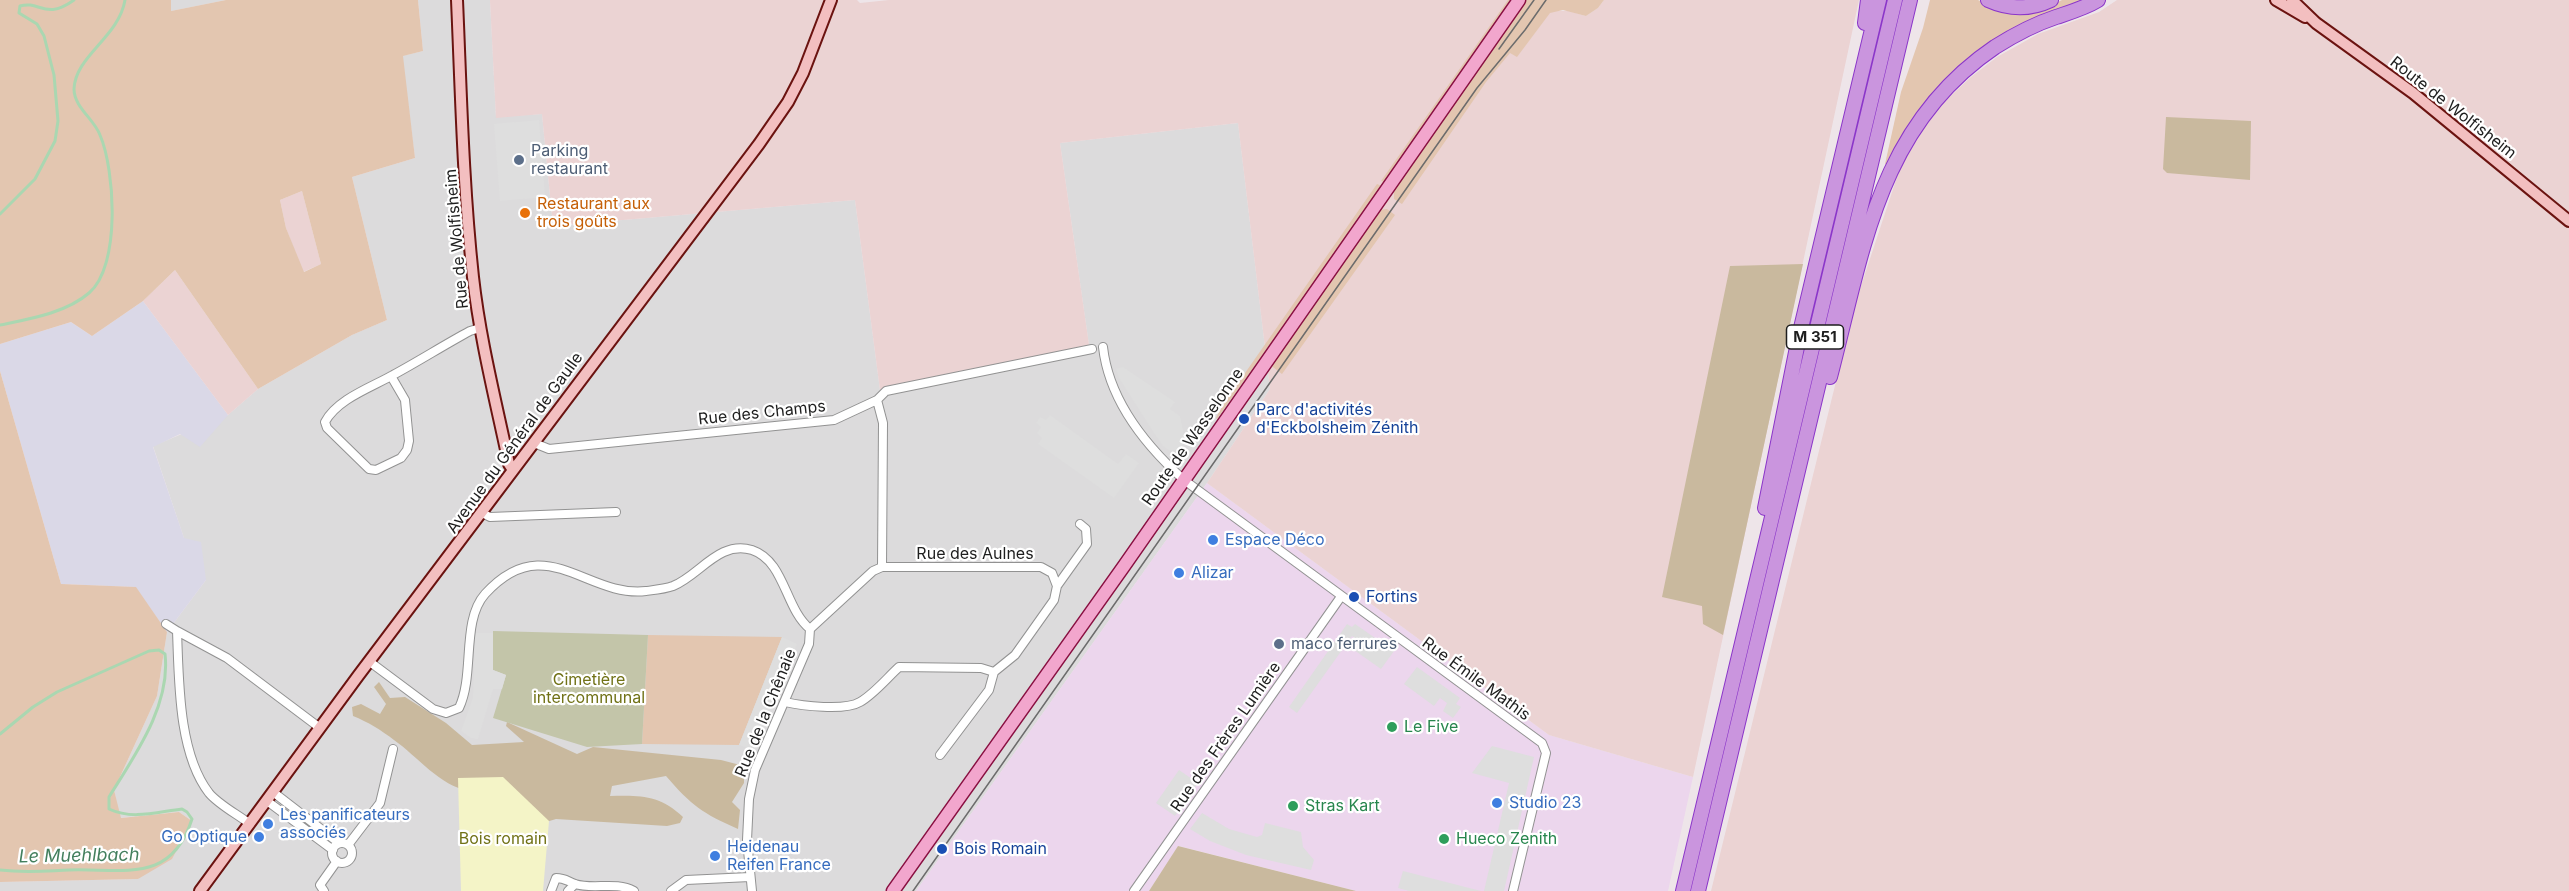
<!DOCTYPE html>
<meta charset="utf-8">
<style>
body{margin:0}
canvas{display:block;background:#eee5e9}
</style>
<canvas width="2569" height="891"></canvas>
<script>
const g = document.querySelector('canvas').getContext('2d');
g.lineJoin = 'round';
function paint(path, color) { g.fillStyle = color; g.fill(path, 'evenodd'); }
function trace(path, color, width, dash) { g.strokeStyle = color; g.lineWidth = width; g.lineCap = dash ? 'butt' : 'round'; g.setLineDash(dash || []); g.stroke(path); }
function drawText(font, color, halo, rows, align = 'center') {
  g.font = font + ' Inter,sans-serif'; g.lineWidth = 4.5; g.setLineDash([]); g.textBaseline = 'middle'; g.strokeStyle = halo; g.fillStyle = color; for (const [text, x, y, turn = 0] of rows) {
    g.save(); g.translate(x, y); g.rotate((+turn || 0) * Math.PI / 180); g.textAlign = isNaN(turn) ? turn : align; if (halo) g.strokeText(text, 0, 0); g.fillText(text, 0, 0); g.restore();
  }
}
const residential = new Path2D(`
 M 171,0 L 226,0 L 171,11 Z
 M 418,0 L 490,0 L 496,117 L 542,114 L 553,226 L 855,200 L 880,390 L 1089,345 L 1060,143 L 1238,123 L 1270,389 L 1207,483 L 916,891 L 0,891 L 0,882 L 138,879 L 192,821 L 179,812 L 120,818 L 114,790 L 157,696 L 167,632 L 206,580 L 184,538 L 153,446 L 228,415 L 258,389 L 352,335 L 387,320 L 352,177 L 415,158 L 402,56 L 423,51 Z`);
const commercial = new Path2D(`
 M 1207,483 L 1549,735 L 1693,777 L 1668,891 L 1356,891 L 1179,846 L 1149,891 L 916,891 Z`);
const industrial = new Path2D(`
 M 143,301 L 228,415 L 200,447 L 180,434 L 153,447 L 184,538 L 201,542 L 206,580 L 167,632 L 135,587 L 61,584 L 0,371 L 0,344 L 71,322 L 92,336 Z`);
const farmland = new Path2D(`
 M 490,0 L 857,0 L 860,3 L 889,0 L 1532,0 L 1556,11 L 1569,11 L 1586,16 L 1598,8 L 1604,0 L 1859,0 L 1693,777 L 1549,735 L 1207,483 L 1270,389 L 1238,123 L 1060,143 L 1089,345 L 880,390 L 855,200 L 553,226 L 542,114 L 496,118 Z
 M 2117,0 L 2569,0 L 2569,891 L 1711,891 L 1855,304 L 1900,168 L 1931,114 L 1971,77 L 1997,57 L 2038,34 L 2099,12 Z
 M 302,191 L 321,264 L 303,272 L 286,228 L 280,200 Z
 M 175,270 L 258,389 L 228,415 L 143,301 Z`);
const grass = new Path2D(`
 M 0,0 L 171,0 L 171,11 L 226,0 L 418,0 L 423,51 L 403,56 L 415,158 L 352,177 L 387,320 L 352,335 L 258,389 L 175,270 L 143,301 L 92,336 L 71,322 L 0,344 ZM 302,191 L 321,264 L 304,272 L 286,228 L 280,200 Z
 M 1508,0 L 1513,0 L 1384,182 L 1381,181 Z
 M 1526,0 L 1604,0 L 1598,8 L 1586,16 L 1563,10 L 1550,13 L 1517,57 L 1510,53 L 1486,82 L 1402,204 L 1394,199 L 1394,188 Z
 M 1930,0 L 1978,0 L 1993,8 L 2041,10 L 2062,0 L 2091,0 L 2032,23 L 1915,120 L 1887,165 L 1885,164 L 1901,92 L 1923,28 Z
 M 1377,184 L 1382,186 L 1217,419 L 1216,418 L 1222,406 Z
 M 1387,209 L 1395,215 L 1282,374 L 1269,364 L 1379,210 Z
 M 0,371 L 61,584 L 136,587 L 167,632 L 157,696 L 114,790 L 121,818 L 179,812 L 192,821 L 172,859 L 138,879 L 0,882 Z
 M 648,635 L 782,637 L 739,745 L 642,744 Z`);
const forest = new Path2D(`
 M 2166,117 L 2251,121 L 2250,180 L 2167,173 L 2163,169 Z
 M 1803,264 L 1723,635 L 1703,624 L 1702,606 L 1662,597 L 1730,266 Z
 M 379,682 L 390,698 L 405,697 L 446,723 L 472,745 L 524,742 L 506,726 L 507,722 L 577,754 L 593,747 L 721,760 L 744,766 L 744,783 L 732,802 L 740,810 L 738,829 C 702,813 692,806 666,776 L 612,786 L 610,796 C 640,795 660,795 683,817 L 680,823 L 667,826 L 556,819 L 543,823 L 468,790 C 441,787 417,756 394,740 C 381,730 368,722 353,716 L 352,707 L 361,704 L 380,714 L 386,704 L 374,687 Z
 M 1178,846 L 1356,891 L 1149,891 Z`);
const cemetery = new Path2D(`
 M 493,631 L 648,635 L 642,744 L 587,747 L 493,718 L 506,675 L 493,670 Z`);
const park = new Path2D(`
 M 503,777 L 549,821 L 543,891 L 461,891 L 458,778 Z`);
const parking = new Path2D(`
 M 539,120 L 545,197 L 500,201 L 494,124 Z
 M 1123,367 L 1175,402 L 1170,409 L 1180,416 L 1185,441 L 1176,455 L 1163,446 L 1154,433 L 1119,378 L 1116,369 Z
 M 1050,415 L 1118,464 L 1126,454 L 1139,463 L 1114,498 L 1038,444 L 1042,438 L 1037,433 L 1041,427 L 1036,423 L 1040,417 L 1046,420 Z
 M 1347,624 L 1352,627 L 1355,624 L 1394,651 L 1381,669 L 1354,650 L 1360,642 L 1352,636 L 1297,713 L 1289,707 Z
 M 475,633 L 493,633 L 493,670 L 506,675 L 502,689 L 493,689 L 478,739 L 471,738 L 461,731 L 473,697 Z
 M 782,637 L 797,644 L 755,750 L 739,745 Z
 M 1417,667 L 1460,698 L 1456,704 L 1461,707 L 1453,718 L 1443,711 L 1447,703 L 1440,698 L 1434,706 L 1404,684 Z
 M 1492,746 L 1534,757 L 1504,891 L 1484,891 L 1509,783 L 1472,773 Z
 M 1179,770 L 1198,783 L 1175,816 L 1156,803 Z
 M 1202,813 L 1229,829 L 1257,837 L 1262,835 L 1265,823 L 1301,832 L 1303,847 L 1314,860 L 1311,870 L 1246,855 L 1210,841 L 1190,829 Z
 M 1403,871 L 1481,891 L 1409,891 L 1398,888 Z`);
const stream = new Path2D(`
 M 0,214 L 35,179 L 55,141 L 58,121 L 54,75 L 44,36 L 37,24 L 19,13 L 20,6 C 40,0 45,21 74,0
 M 0,325 C 29,319 66,313 89,293 C 121,266 115,170 100,135 C 94,119 74,107 74,89 C 75,56 119,37 125,0
 M 0,734 L 33,707 L 57,692 L 149,651 L 159,650 L 165,654 C 171,705 135,755 109,797 L 109,809 C 132,820 157,812 182,809 L 187,812 L 192,819 C 171,885 123,868 69,870 C 44,871 26,873 0,870`);
const street = new Path2D(`
 M 1103,347 C 1109,400 1145,445 1184,480 L 1542,743 L 1546,753 L 1513,891
 M 391,376 L 405,400 L 409,441 L 407,450 L 401,458 L 376,470 L 369,469 L 327,428 L 325,422 C 337,399 372,387 393,375 C 419,361 444,345 470,331 L 480,328
 M 877,400 L 883,423 L 882,567
 M 534,443 L 549,449 L 834,420 L 877,400 L 886,391 L 1092,349
 M 482,513 L 490,517 L 616,512
 M 1057,586 L 1087,544 L 1086,529 L 1080,524
 M 166,624 L 177,631 C 179,679 178,753 209,793 C 219,805 237,814 250,824
 M 177,631 L 227,658 L 320,728
 M 370,662 L 433,709 L 446,713 L 459,708 C 475,675 461,621 485,594 C 545,528 586,598 646,591 C 654,590 665,589 673,586 C 700,575 719,540 752,550 C 785,561 785,609 810,629
 M 785,702 C 802,706 845,711 860,702 C 874,694 887,678 899,667 L 981,668 L 994,672 L 989,690 L 940,755
 M 273,792 L 339,843
 M 267,801 L 333,850
 M332 853a10 10 0 1 1 20 0a10 10 0 1 1-20 0Z
 M 348,845 L 380,803 L 393,749
 M 324,891 L 320,885 L 337,861
 M 551,891 L 556,878 C 565,878 567,881 575,884 C 594,890 615,881 634,891
 M 568,891 L 575,884
 M 671,891 L 686,880 L 750,877
 M 752,891 L 747,840 L 749,799 L 755,770 L 809,644 L 810,629 L 873,571 L 882,567 L 1041,567 L 1052,573 L 1057,586 L 1054,600 L 1015,655 L 994,672
 M 1134,891 L 1340,598`);
const secondary = new Path2D(`
 M 457,0 C 461,92 463,185 473,277 C 480,340 496,402 509,464 L 513,470
 M 2276,0 L 2305,17
 M 2292,0 L 2316,23 L 2413,93 L 2569,221
 M 200,891 L 358,676 L 759,144 L 788,102 L 803,73 L 831,0`);
const primary = new Path2D(`
 M 893,891 L 1124,566 L 1519,0`);
const highway = new Path2D(`
 M 1988,0 C 2010,10 2030,10 2051,0
 M 1865,23 L 1868,0
 M 1830,377 C 1863,251 1878,126 1995,47 C 2014,35 2035,24 2056,17 C 2071,12 2085,8 2098,0
 M 1765,508 L 1800,332 L 1879,0
 M 1683,891 L 1895,0
 M 1698,891 L 1910,0`);
const tram = new Path2D(`
 M 1499,49 L 1534,0
 M 913,891 L 1477,88 L 1525,30 L 1546,0`);
const markers = [
 [519,160,6,"#5c6f8a"],
 [525,213,6,"#e8710a"],
 [1244,419,6,"#1a4fb4"],
 [1213,540,6,"#3f7fe0"],
 [1179,573,6,"#3f7fe0"],
 [1354,597,6,"#1a4fb4"],
 [1279,644,6,"#5c6f8a"],
 [1392,727,6,"#2e9e5b"],
 [1497,803,6,"#3f7fe0"],
 [1293,806,6,"#2e9e5b"],
 [268,824,6,"#3f7fe0"],
 [259,837,6,"#3f7fe0"],
 [1444,839,6,"#2e9e5b"],
 [942,849,6,"#1a4fb4"],
 [715,856,6,"#3f7fe0"]
];
const shields = [
 [1815,337,57]
];
const shieldNames = [
 ["M 351",1815,337]
];
const streetNames = [
 ["Route de Wolfisheim",2453,108,38],
 ["Rue de Wolfisheim",457,239,-95],
 ["Rue des Champs",762,413,-6],
 ["Route de Wasselonne",1193,437,-55],
 ["Avenue du Général de Gaulle",515,443,-54],
 ["Rue des Aulnes",975,554],
 ["Rue Émile Mathis",1476,679,36],
 ["Rue de la Chênaie",766,713,-68],
 ["Rue des Frères Lumière",1226,737,-55]
];
const serviceNames = [
 ["Parking",531,151],
 ["restaurant",531,169],
 ["maco ferrures",1291,644]
];
const foodNames = [
 ["Restaurant aux",537,204],
 ["trois goûts",537,222]
];
const transitNames = [
 ["Parc d'activités",1256,410],
 ["d'Eckbolsheim Zénith",1256,428],
 ["Fortins",1366,597],
 ["Bois Romain",954,849]
];
const shopNames = [
 ["Espace Déco",1225,540],
 ["Alizar",1191,573],
 ["Studio 23",1509,803],
 ["Les panificateurs",280,815],
 ["associés",280,833],
 ["Go Optique",247,837,"right"],
 ["Heidenau",727,847],
 ["Reifen France",727,865]
];
const parkNames = [
 ["Cimetière",589,680],
 ["intercommunal",589,698],
 ["Bois romain",503,839]
];
const leisureNames = [
 ["Le Five",1404,727],
 ["Stras Kart",1305,806],
 ["Hueco Zenith",1456,839]
];
const waterNames = [
 ["Le Muehlbach",79,856,-1]
];
paint(residential, '#dcdbdc');
paint(commercial, '#ecd6ed');
paint(industrial, '#dad8e7');
paint(farmland, '#ebd3d3');
paint(grass, '#e3c6b0');
paint(forest, '#c9b99e');
paint(cemetery, '#c3c5a9');
paint(park, '#f4f4c7');
paint(parking, '#dedede');
trace(stream, '#aad7b1', 3);
trace(street, '#929292', 10);
trace(secondary, '#6b1310', 14);
trace(primary, '#890f41', 15);
trace(highway, '#8b36c9', 16);
trace(street, '#fff', 8);
trace(secondary, '#f3bfc0', 10);
trace(primary, '#f2a6cd', 12);
trace(highway, '#ca95de', 14);
trace(tram, '#6c6c6c', 1.5);
for (const [x, y, r, color] of markers) { const dot = new Path2D(); dot.arc(x, y, r, 0, 2 * Math.PI); g.fillStyle = color; g.fill(dot); trace(dot, '#fff', 2); }
for (const [x, y, w] of shields) { const box = new Path2D(); box.roundRect(x - w / 2, y - 12, w, 24, 4.5); g.fillStyle = '#fff'; g.fill(box); trace(box, '#1e1e1e', 1.5); }
drawText('bold 15px', '#1e1e1e', null, shieldNames);
drawText('16px', '#1e1e1e', '#fff', streetNames);
drawText('16px', '#4e5e75', '#fff', serviceNames, 'left');
drawText('16px', '#c56008', '#fff', foodNames, 'left');
drawText('16px', '#164399', '#fff', transitNames, 'left');
drawText('16px', '#366cbe', '#fff', shopNames, 'left');
drawText('16px', '#717217', '#fff', parkNames);
drawText('16px', '#27864d', '#fff', leisureNames, 'left');
drawText('italic 18px', '#437f5d', '#fff', waterNames);
</script>
